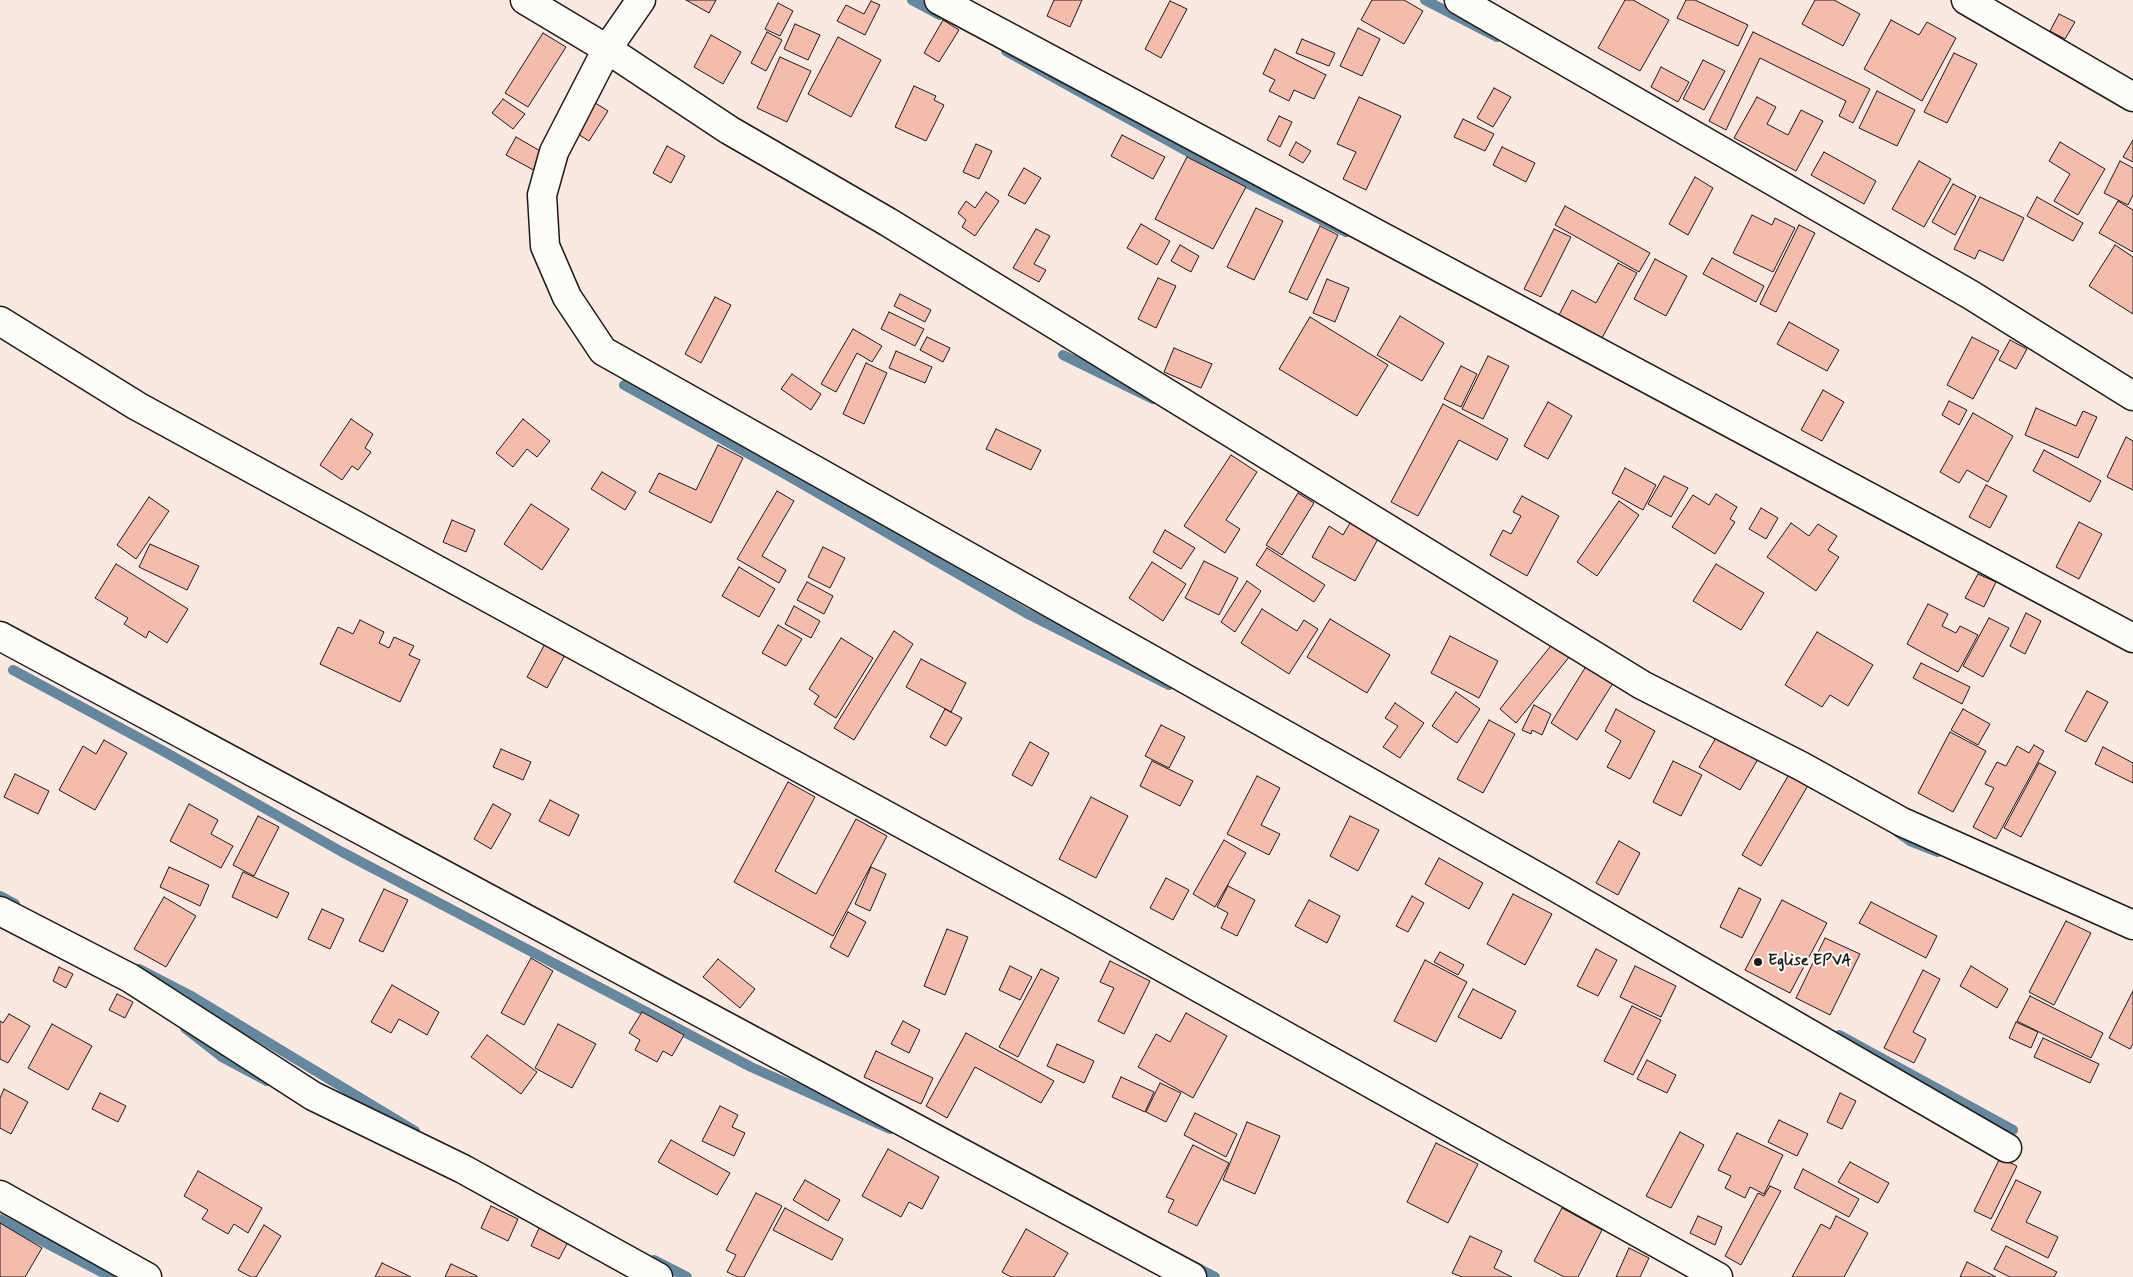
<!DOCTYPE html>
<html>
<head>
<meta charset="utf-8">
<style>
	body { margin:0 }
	canvas { display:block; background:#fbe8e1 }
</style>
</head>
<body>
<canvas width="2133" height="1277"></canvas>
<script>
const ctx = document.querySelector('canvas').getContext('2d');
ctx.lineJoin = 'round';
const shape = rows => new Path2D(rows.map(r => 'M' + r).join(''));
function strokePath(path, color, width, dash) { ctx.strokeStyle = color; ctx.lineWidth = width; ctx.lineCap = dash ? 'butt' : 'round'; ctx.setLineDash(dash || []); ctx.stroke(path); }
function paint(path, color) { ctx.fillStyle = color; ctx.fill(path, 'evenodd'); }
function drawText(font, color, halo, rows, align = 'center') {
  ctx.font = font + ' Mynerve,sans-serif'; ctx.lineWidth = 4; ctx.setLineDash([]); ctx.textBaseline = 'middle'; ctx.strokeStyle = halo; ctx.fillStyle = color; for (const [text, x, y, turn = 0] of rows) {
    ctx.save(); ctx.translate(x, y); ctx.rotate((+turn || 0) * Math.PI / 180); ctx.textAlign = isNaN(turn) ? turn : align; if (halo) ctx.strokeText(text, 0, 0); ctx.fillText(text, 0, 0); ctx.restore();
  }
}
strokePath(shape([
	[912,0,940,15],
	[1425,0,1497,37],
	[1006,51,1232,176,1346,232],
	[1063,355,1153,399],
	[624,385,783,473,1026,613,1169,685],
	[13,670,165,752,342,852,751,1067,890,1129],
	[1897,832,1910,841,1938,852],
	[0,896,15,904],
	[139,969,193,997,415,1131],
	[185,1028,222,1057,267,1081],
	[1839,1035,2013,1130],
	[0,1219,111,1277],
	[654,1260,687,1277],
	[1194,1266,1215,1277]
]), '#65889e', 10);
const building = shape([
	[686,0,716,0,709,13,686,0],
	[1054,0,1082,0,1070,27,1047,16,1054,0],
	[1372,0,1404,0,1423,11,1404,44,1361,20,1372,0],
	[1625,0,1633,0,1669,20,1640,71,1598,48,1625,0],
	[1686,0,1695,0,1748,25,1738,46,1677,18,1686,0],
	[1815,0,1834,0,1860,14,1843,46,1802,24,1815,0],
	[871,1,880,5,865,35,837,21,846,5,864,14,871,1],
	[1170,1,1187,9,1161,58,1145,49,1170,1],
	[778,3,793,11,780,36,765,29,778,3],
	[2059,14,2075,22,2065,39,2050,31,2059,14],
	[943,20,959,30,939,62,924,53,943,20],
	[1891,20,1919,35,1927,22,1956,38,1922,101,1864,69,1891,20],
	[795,24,820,35,808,60,784,49,795,24],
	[1358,28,1380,39,1362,76,1340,66,1358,28],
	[767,32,782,40,766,71,751,63,767,32],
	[1753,32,1870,89,1853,123,1839,116,1846,101,1760,58,1726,130,1709,121,1753,32],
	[543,33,566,47,528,107,505,93,543,33],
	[711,35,741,52,723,84,694,67,711,35],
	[838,37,881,60,851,117,808,94,838,37],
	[1302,39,1335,53,1329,66,1296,53,1302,39],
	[1275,49,1326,75,1314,99,1294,90,1289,101,1269,91,1275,80,1263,74,1275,49],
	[1954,53,1977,64,1947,123,1924,112,1954,53],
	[780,57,811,71,787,122,757,108,780,57],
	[1703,60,1725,71,1704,110,1683,99,1703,60],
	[1661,67,1689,82,1678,102,1651,87,1661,67],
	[914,86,936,96,934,100,944,105,926,141,895,127,914,86],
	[1494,88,1511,97,1493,127,1477,118,1494,88],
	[1877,91,1915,110,1897,146,1859,128,1877,91],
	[1359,97,1401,116,1366,190,1343,179,1356,152,1337,144,1359,97],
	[1757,97,1776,107,1767,124,1788,135,1801,110,1823,121,1796,171,1734,138,1757,97],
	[503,99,525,114,513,129,492,113,503,99],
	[589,99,608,111,589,141,570,129,589,99],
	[1279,116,1292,122,1280,147,1267,140,1279,116],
	[1463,119,1494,134,1485,151,1454,137,1463,119],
	[1122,135,1165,157,1153,179,1111,156,1122,135],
	[516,137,549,156,539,173,506,155,516,137],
	[2133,140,2133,162,2123,157,2133,140],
	[1296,142,1311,151,1303,163,1289,155,1296,142],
	[2060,142,2105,169,2078,215,2054,201,2070,174,2049,161,2060,142],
	[976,144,992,151,979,179,963,172,976,144],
	[667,146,685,156,671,183,653,173,667,146],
	[1502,147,1535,163,1526,182,1493,165,1502,147],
	[1824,152,1876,181,1864,204,1811,175,1824,152],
	[1187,157,1246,187,1213,249,1155,219,1187,157],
	[1919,161,1951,179,1924,227,1892,209,1919,161],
	[2120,161,2133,168,2133,195,2128,205,2104,193,2120,161],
	[1024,168,1041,178,1025,204,1008,195,1024,168],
	[1695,177,1713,188,1688,235,1669,224,1695,177],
	[1953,184,1976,196,1955,235,1932,222,1953,184],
	[986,192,999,201,975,236,962,227,966,220,958,213,966,201,975,208,986,192],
	[1980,197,2024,218,2003,261,1979,250,1975,259,1954,249,1980,197],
	[2037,197,2083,223,2073,241,2027,216,2037,197],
	[2118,201,2133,210,2133,252,2099,233,2118,201],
	[1565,206,1650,253,1639,272,1555,225,1565,206],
	[1256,208,1283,221,1254,280,1227,267,1256,208],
	[1752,215,1772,225,1775,218,1795,228,1773,272,1733,253,1752,215],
	[1141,224,1170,241,1157,265,1127,248,1141,224],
	[1799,225,1815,233,1776,312,1760,304,1799,225],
	[1320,226,1338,235,1307,300,1289,292,1320,226],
	[1036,229,1050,236,1034,264,1046,270,1039,282,1013,268,1036,229],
	[1554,229,1571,237,1541,297,1524,289,1554,229],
	[1180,245,1199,256,1191,272,1171,261,1180,245],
	[2115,245,2133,257,2133,314,2089,286,2115,245],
	[1712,258,1764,286,1756,302,1703,274,1712,258],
	[1655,259,1687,276,1666,316,1634,299,1655,259],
	[1618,263,1637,273,1602,338,1559,315,1572,290,1596,303,1618,263],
	[1158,278,1176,286,1156,328,1138,319,1158,278],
	[1327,279,1349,288,1335,322,1313,313,1327,279],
	[900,294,931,310,925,322,894,306,900,294],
	[715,297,731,305,701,363,685,354,715,297],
	[889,312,924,329,915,346,881,329,889,312],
	[1400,316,1444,343,1422,381,1377,355,1400,316],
	[1310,317,1388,365,1357,416,1279,369,1310,317],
	[1789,322,1839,350,1827,371,1777,344,1789,322],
	[853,329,882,346,872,362,857,353,836,392,821,384,853,329],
	[927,337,950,348,943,362,920,350,927,337],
	[1972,337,1999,351,1973,399,1947,385,1972,337],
	[2010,340,2027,349,2016,369,1999,360,2010,340],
	[1174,348,1212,364,1201,388,1164,372,1174,348],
	[896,351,932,367,925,383,889,368,896,351],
	[1488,356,1509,366,1483,419,1462,409,1488,356],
	[866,363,887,373,864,424,843,414,866,363],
	[1461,366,1477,374,1461,407,1444,399,1461,366],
	[792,374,821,394,811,410,781,389,792,374],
	[1823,390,1844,402,1822,441,1801,430,1823,390],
	[1949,401,1967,410,1959,425,1942,415,1949,401],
	[1548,402,1572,416,1548,459,1524,446,1548,402],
	[1443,404,1508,439,1497,460,1459,440,1418,516,1391,502,1443,404],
	[2036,408,2076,426,2083,411,2097,417,2078,458,2025,435,2036,408],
	[1973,413,2013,436,1988,482,1967,470,1959,483,1940,472,1973,413],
	[351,419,373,434,365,448,371,452,358,470,352,466,342,480,320,465,351,419],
	[523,419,550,441,537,457,527,449,513,467,496,453,523,419],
	[996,429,1041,450,1031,470,986,449,996,429],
	[2126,437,2133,441,2133,490,2107,477,2126,437],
	[718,445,743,458,711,523,649,492,659,473,696,490,718,445],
	[2044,450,2101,481,2090,502,2033,471,2044,450],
	[1231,455,1257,472,1226,520,1240,529,1225,553,1184,526,1231,455],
	[1625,468,1656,485,1643,510,1612,493,1625,468],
	[602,472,636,492,625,510,591,489,602,472],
	[1664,476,1688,488,1671,517,1648,504,1664,476],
	[1986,485,2007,496,1990,528,1969,517,1986,485],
	[777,491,794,501,762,556,786,570,779,583,737,559,777,491],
	[1298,493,1314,503,1282,555,1266,545,1298,493],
	[1716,494,1737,507,1730,519,1735,522,1715,554,1672,527,1693,495,1709,505,1716,494],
	[1522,496,1559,516,1527,576,1490,555,1503,530,1511,534,1521,516,1513,512,1522,496],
	[149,497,169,511,136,559,117,545,149,497],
	[1619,501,1639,515,1597,576,1577,562,1619,501],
	[531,504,569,529,542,570,504,544,531,504],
	[1761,508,1778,518,1766,539,1749,529,1761,508],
	[452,520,475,530,466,552,443,542,452,520],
	[2079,522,2102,534,2079,579,2056,567,2079,522],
	[1350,523,1378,539,1355,581,1312,557,1329,526,1343,535,1350,523],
	[1791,523,1809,536,1818,524,1837,536,1828,550,1839,557,1816,591,1767,557,1791,523],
	[1165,530,1195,548,1181,569,1153,552,1165,530],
	[150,544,199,566,187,590,139,567,150,544],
	[823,547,845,558,830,588,808,577,823,547],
	[1267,548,1325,585,1314,602,1256,565,1267,548],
	[1204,561,1238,578,1219,615,1185,598,1204,561],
	[1152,562,1186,584,1163,621,1129,598,1152,562],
	[116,564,188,609,167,643,149,631,146,638,124,624,128,618,95,598,116,564],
	[1716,564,1764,593,1741,630,1693,601,1716,564],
	[739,567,775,589,759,617,722,596,739,567],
	[1978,574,1996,582,1984,607,1965,598,1978,574],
	[1247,581,1261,591,1235,632,1221,622,1247,581],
	[807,582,833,596,824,614,797,600,807,582],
	[1928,604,1948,614,1942,626,1956,633,1960,626,1978,635,1958,672,1907,644,1928,604],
	[794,606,820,621,811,638,785,624,794,606],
	[1262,609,1297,631,1304,620,1318,629,1289,674,1241,643,1262,609],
	[2026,613,2041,621,2025,654,2010,646,2026,613],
	[1989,618,2009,628,1983,677,1963,666,1989,618],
	[1330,619,1390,655,1367,693,1307,657,1330,619],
	[360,620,384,632,379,643,389,648,394,637,414,646,409,655,420,660,400,702,320,664,338,627,353,634,360,620],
	[778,625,802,639,786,666,762,653,778,625],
	[894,631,913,644,854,740,834,728,894,631],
	[1817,632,1873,665,1848,706,1830,695,1822,707,1785,685,1817,632],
	[1450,636,1498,661,1479,698,1431,673,1450,636],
	[841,638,873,658,836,718,814,704,819,696,809,689,841,638],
	[1554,642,1570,656,1516,723,1500,709,1554,642],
	[545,644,565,655,547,688,527,677,545,644],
	[921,659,966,683,951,712,906,687,921,659],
	[1588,663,1615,680,1577,740,1551,723,1588,663],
	[1921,663,1970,687,1962,704,1913,678,1921,663],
	[2087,691,2108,702,2086,742,2065,731,2087,691],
	[1456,692,1480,709,1457,743,1432,726,1456,692],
	[1395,703,1424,723,1400,758,1383,747,1398,726,1385,718,1395,703],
	[1534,705,1551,714,1542,735,1532,730,1531,734,1522,730,1534,705],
	[945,709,962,718,946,746,930,737,945,709],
	[1616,709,1655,731,1630,779,1607,767,1621,741,1605,731,1616,709],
	[1963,709,1990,724,1978,745,1951,730,1963,709],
	[1489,720,1515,734,1483,793,1457,779,1489,720],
	[1161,725,1185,737,1169,768,1145,756,1161,725],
	[1950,732,1986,751,1953,812,1918,793,1950,732],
	[1717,736,1758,759,1740,790,1699,767,1717,736],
	[104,740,127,753,95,810,59,790,83,746,96,754,104,740],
	[1030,742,1049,753,1032,786,1012,775,1030,742],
	[2034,745,2044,751,1996,839,1973,827,1994,788,1985,784,1997,762,2006,766,2017,746,2029,753,2034,745],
	[2103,747,2133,763,2133,783,2095,764,2103,747],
	[501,749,531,762,523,780,493,767,501,749],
	[1152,761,1193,781,1180,806,1140,786,1152,761],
	[1673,761,1702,775,1681,816,1653,802,1673,761],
	[2039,763,2056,772,2021,837,2004,828,2039,763],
	[1791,771,1810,782,1761,866,1742,855,1791,771],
	[15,774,49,791,38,814,4,797,15,774],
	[1257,776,1280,788,1261,825,1280,834,1269,855,1227,834,1257,776],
	[788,782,815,797,775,871,816,894,856,819,887,836,833,936,734,882,788,782],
	[1091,797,1128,816,1096,878,1059,859,1091,797],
	[550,800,579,815,569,836,539,821,550,800],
	[189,804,218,820,211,834,233,846,221,868,170,841,189,804],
	[493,804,511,814,491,849,474,839,493,804],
	[258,816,279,827,254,876,233,865,258,816],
	[1350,816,1379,830,1358,871,1330,856,1350,816],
	[1224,840,1246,853,1215,907,1193,894,1224,840],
	[1619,841,1640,853,1618,895,1596,883,1619,841],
	[1439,858,1483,883,1469,909,1425,884,1439,858],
	[169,867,209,885,200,906,160,887,169,867],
	[871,867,886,874,870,911,855,904,871,867],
	[243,872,289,893,277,918,232,897,243,872],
	[1166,878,1189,890,1173,920,1150,908,1166,878],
	[1228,886,1255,900,1237,936,1221,928,1228,913,1217,907,1228,886],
	[1739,888,1761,899,1742,938,1720,927,1739,888],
	[384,889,408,900,383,952,359,941,384,889],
	[1513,894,1552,914,1525,965,1487,944,1513,894],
	[1412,896,1424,903,1408,932,1396,926,1412,896],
	[164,897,196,916,166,967,134,949,164,897],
	[1309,900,1340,916,1327,943,1295,926,1309,900],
	[1782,900,1827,923,1790,993,1745,970,1782,900],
	[1871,902,1937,936,1926,958,1859,923,1871,902],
	[322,909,344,919,330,949,308,939,322,909],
	[848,912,866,922,848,957,830,947,848,912],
	[2066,921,2091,933,2054,1005,2029,992,2066,921],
	[947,929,968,937,945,995,924,986,947,929],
	[1825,938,1860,954,1830,1015,1796,998,1825,938],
	[1596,949,1617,960,1598,996,1577,986,1596,949],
	[1440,952,1464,965,1458,975,1434,962,1440,952],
	[531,958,553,971,524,1025,501,1013,531,958],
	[718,959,755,989,740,1008,703,977,718,959],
	[1425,960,1467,982,1436,1042,1394,1021,1425,960],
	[1110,961,1150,981,1124,1034,1098,1021,1114,988,1100,982,1110,961],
	[1010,966,1032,977,1020,1000,999,990,1010,966],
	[1635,966,1676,986,1661,1017,1620,997,1635,966],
	[1971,966,2008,989,1997,1008,1960,986,1971,966],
	[59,967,73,974,66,988,53,981,59,967],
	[1041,969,1059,978,1018,1057,999,1047,1041,969],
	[1923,970,1940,979,1913,1032,1926,1039,1914,1063,1884,1048,1923,970],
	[392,985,439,1012,427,1035,399,1019,391,1033,371,1022,392,985],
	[1473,989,1516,1011,1501,1039,1458,1017,1473,989],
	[2133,991,2133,1044,2130,1049,2109,1038,2133,991],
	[117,994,133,1002,125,1018,109,1010,117,994],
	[2030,996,2103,1033,2091,1058,2017,1021,2030,996],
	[1632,1006,1661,1020,1633,1075,1604,1061,1632,1006],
	[642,1012,684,1035,672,1056,663,1051,657,1062,635,1050,640,1040,629,1033,642,1012],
	[1186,1013,1227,1036,1193,1098,1138,1067,1156,1034,1170,1042,1186,1013],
	[9,1014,30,1026,8,1063,0,1059,0,1021,3,1023,9,1014],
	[903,1021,920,1030,909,1053,891,1044,903,1021],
	[2016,1022,2038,1032,2031,1048,2009,1038,2016,1022],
	[52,1024,92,1046,68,1090,28,1068,52,1024],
	[558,1024,596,1044,572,1088,535,1068,558,1024],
	[966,1033,1054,1081,1041,1103,975,1067,947,1118,926,1106,966,1033],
	[487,1035,537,1072,521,1094,471,1057,487,1035],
	[2043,1038,2099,1064,2090,1083,2034,1057,2043,1038],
	[1057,1044,1094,1061,1084,1083,1047,1066,1057,1044],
	[876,1051,933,1078,921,1104,864,1077,876,1051],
	[1647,1060,1676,1075,1667,1093,1637,1079,1647,1060],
	[1121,1077,1154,1092,1145,1112,1112,1097,1121,1077],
	[1160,1083,1181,1093,1166,1122,1146,1112,1160,1083],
	[4,1089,28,1102,11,1134,0,1128,0,1098,4,1089],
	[100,1093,126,1106,118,1122,92,1109,100,1093],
	[1840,1093,1856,1101,1842,1129,1827,1122,1840,1093],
	[720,1106,738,1115,732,1127,745,1133,734,1156,702,1141,720,1106],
	[1195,1113,1237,1134,1226,1157,1184,1135,1195,1113],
	[1779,1120,1808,1134,1797,1156,1768,1142,1779,1120],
	[1247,1122,1280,1136,1255,1194,1223,1180,1247,1122],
	[1680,1132,1704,1145,1671,1208,1646,1196,1680,1132],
	[1737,1133,1783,1155,1764,1194,1750,1187,1745,1198,1725,1188,1731,1176,1718,1170,1737,1133],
	[671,1140,730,1173,717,1195,658,1162,671,1140],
	[1436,1143,1478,1164,1448,1223,1407,1202,1436,1143],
	[1193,1145,1229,1163,1197,1226,1168,1212,1174,1200,1166,1197,1193,1145],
	[888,1149,939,1177,922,1209,909,1202,901,1217,862,1196,888,1149],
	[2000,1158,2017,1166,1991,1219,1974,1211,2000,1158],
	[1850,1162,1889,1183,1878,1203,1838,1182,1850,1162],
	[1803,1169,1859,1199,1849,1217,1794,1188,1803,1169],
	[198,1171,262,1208,248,1233,234,1224,228,1234,202,1219,208,1210,184,1196,198,1171],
	[805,1180,840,1200,828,1221,793,1200,805,1180],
	[2016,1180,2041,1192,2026,1222,2058,1237,2048,1258,1991,1230,2016,1180],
	[1770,1186,1781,1191,1741,1265,1725,1256,1758,1193,1764,1196,1770,1186],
	[756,1193,782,1206,744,1277,738,1277,727,1272,736,1255,726,1250,756,1193],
	[491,1206,518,1219,508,1241,481,1228,491,1206],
	[785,1208,843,1239,832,1260,773,1230,785,1208],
	[1562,1208,1602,1230,1578,1277,1564,1277,1534,1261,1562,1208],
	[1698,1216,1722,1227,1715,1245,1690,1233,1698,1216],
	[1836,1216,1868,1233,1844,1277,1792,1277,1821,1224,1830,1229,1836,1216],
	[0,1223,42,1248,25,1277,0,1277,0,1223],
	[264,1225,281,1236,256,1277,251,1277,238,1270,264,1225],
	[540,1226,569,1240,559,1259,531,1246,540,1226],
	[1026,1229,1068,1253,1054,1277,1011,1277,1002,1272,1026,1229],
	[1470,1236,1502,1251,1494,1268,1512,1277,1462,1277,1452,1273,1470,1236],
	[2006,1246,2057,1272,2054,1277,2010,1277,1994,1269,2006,1246],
	[1629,1248,1649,1258,1640,1277,1616,1277,1629,1248],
	[1967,1262,1996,1277,1960,1277,1967,1262],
	[382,1263,411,1277,375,1277,382,1263],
	[451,1264,477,1276,477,1277,445,1277,451,1264]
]);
paint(building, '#f5bbad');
strokePath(building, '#1c1c1c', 1);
const minor = shape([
	[525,0,607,49,729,130,888,222,1642,685,1801,766,1902,822,2133,925],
	[641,0,607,49,554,152,542,195,545,246,567,297,603,351,1552,885,2007,1148],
	[939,0,2133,638],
	[1459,0,1971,295,2133,396],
	[1966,0,2133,97],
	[0,321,137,406,1065,913,1718,1277],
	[0,636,1192,1277],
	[0,911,130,978,313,1096,463,1169,658,1277],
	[0,1195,147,1277]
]);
strokePath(minor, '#1c1c1c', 31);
strokePath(minor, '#fdfcf7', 28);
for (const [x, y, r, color] of [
	[1758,962,5,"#1c1c1c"]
]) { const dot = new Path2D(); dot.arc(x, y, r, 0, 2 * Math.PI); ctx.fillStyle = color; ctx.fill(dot); strokePath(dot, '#fdfcf7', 2); }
drawText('bold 16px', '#1c1c1c', '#fdfcf7', [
	["Eglise EPVA",1768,962]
], 'left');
</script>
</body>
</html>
